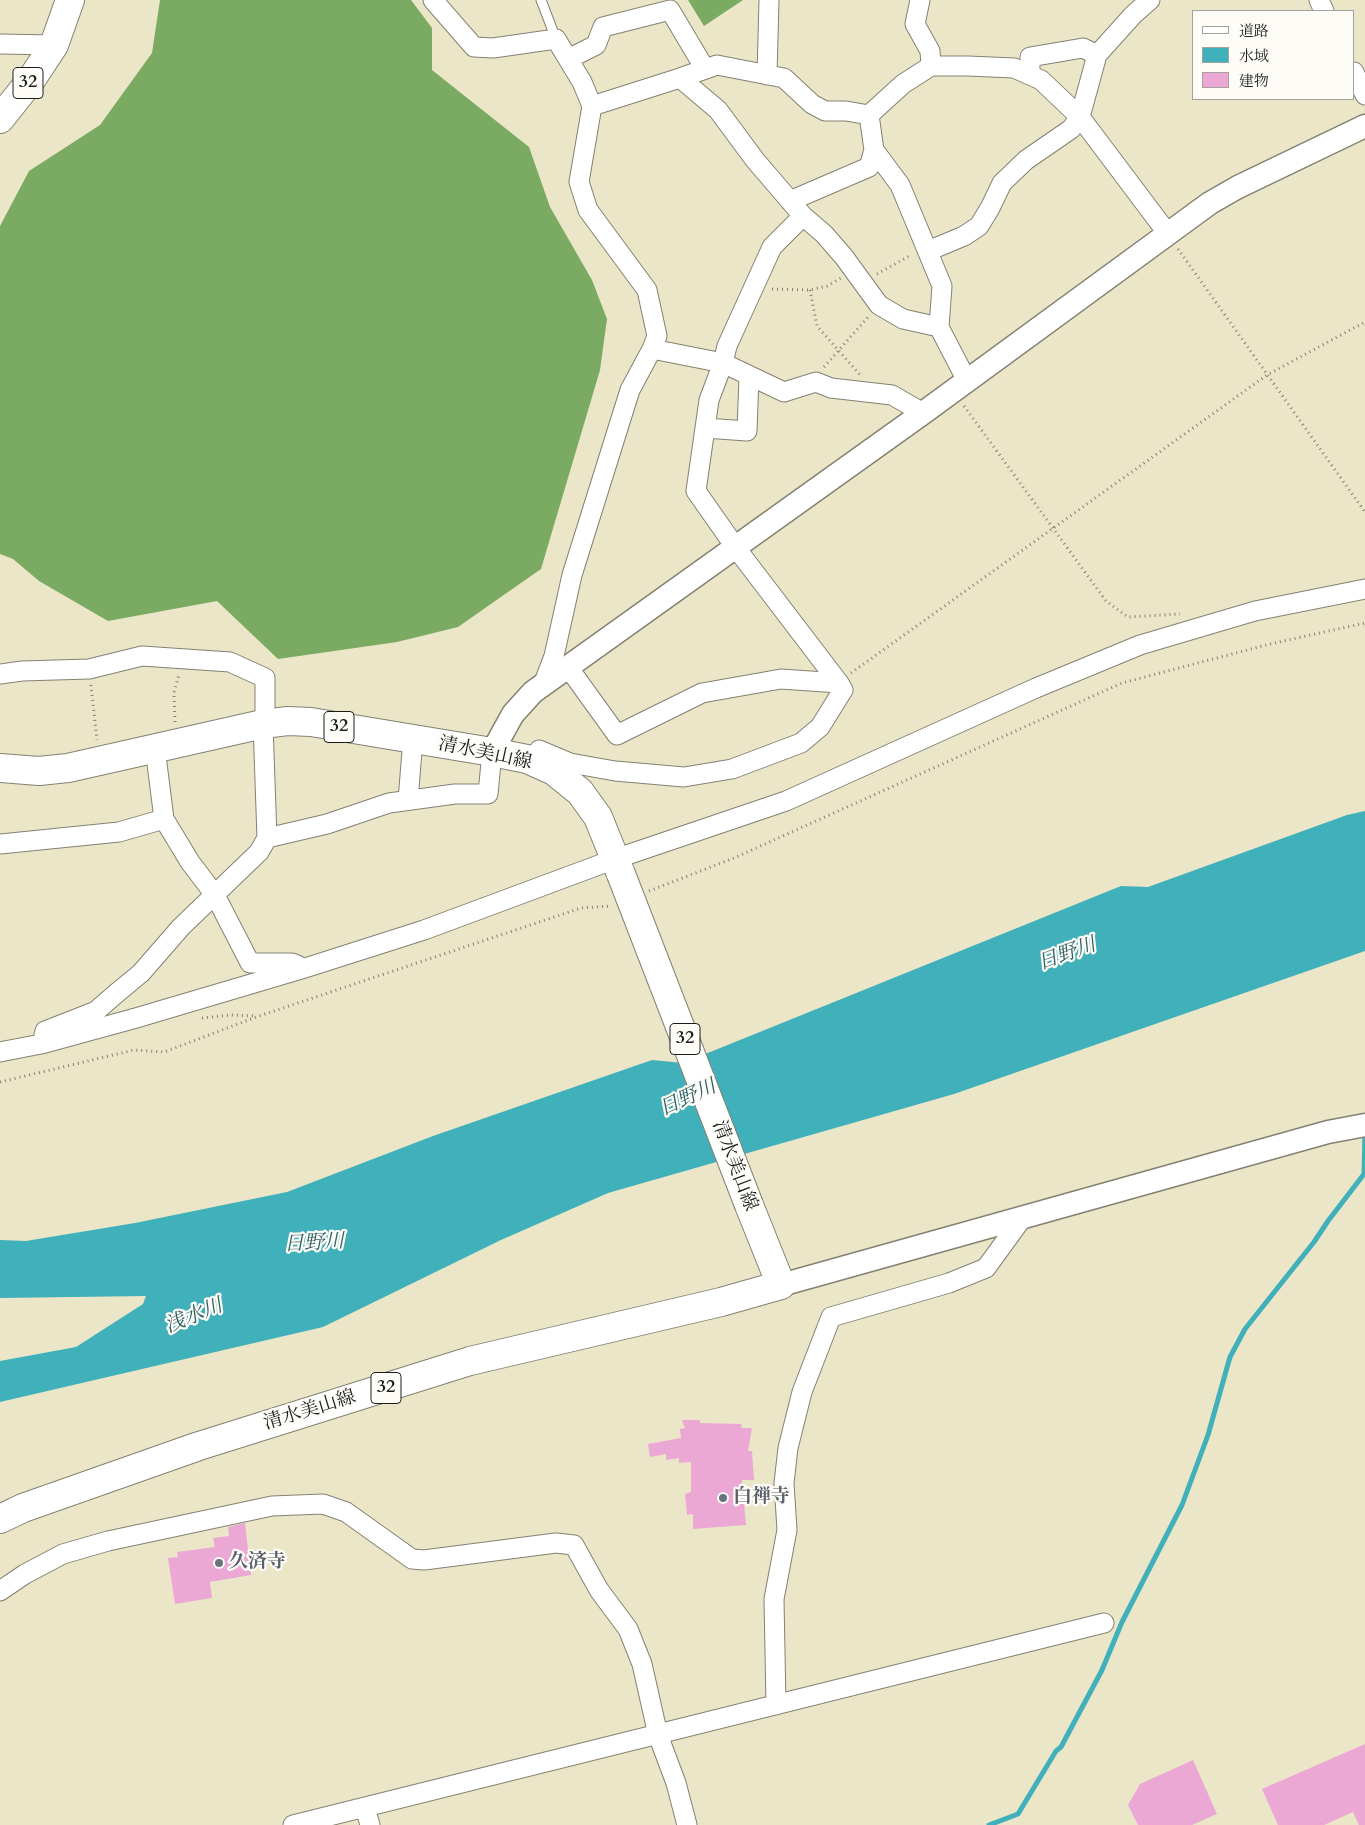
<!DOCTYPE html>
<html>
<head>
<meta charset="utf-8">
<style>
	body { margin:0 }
	#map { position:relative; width:1365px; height:1825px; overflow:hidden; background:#ebe6c8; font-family:Cardo,"Noto Serif JP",serif }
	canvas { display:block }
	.legend { position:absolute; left:1192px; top:10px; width:162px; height:90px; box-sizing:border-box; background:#fdfcf7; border:1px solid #a3a29f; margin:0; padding:6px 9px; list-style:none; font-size:15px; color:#1c1c1c }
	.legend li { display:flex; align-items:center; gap:10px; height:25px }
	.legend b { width:25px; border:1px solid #a3a29f }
</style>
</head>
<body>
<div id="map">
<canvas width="1365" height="1825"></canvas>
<ul class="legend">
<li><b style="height:6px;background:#fff"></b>道路</li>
<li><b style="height:14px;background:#40b0bb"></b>水域</li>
<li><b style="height:14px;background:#eca8d5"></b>建物</li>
</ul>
</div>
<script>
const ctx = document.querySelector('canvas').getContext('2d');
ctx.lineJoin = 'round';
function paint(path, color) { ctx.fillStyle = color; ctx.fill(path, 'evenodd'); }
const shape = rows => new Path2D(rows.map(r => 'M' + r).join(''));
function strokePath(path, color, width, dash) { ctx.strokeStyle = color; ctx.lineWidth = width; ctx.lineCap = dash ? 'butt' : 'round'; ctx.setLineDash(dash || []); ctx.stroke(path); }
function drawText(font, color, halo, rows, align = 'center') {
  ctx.font = font + ' Cardo,"Noto Serif JP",serif'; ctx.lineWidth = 4.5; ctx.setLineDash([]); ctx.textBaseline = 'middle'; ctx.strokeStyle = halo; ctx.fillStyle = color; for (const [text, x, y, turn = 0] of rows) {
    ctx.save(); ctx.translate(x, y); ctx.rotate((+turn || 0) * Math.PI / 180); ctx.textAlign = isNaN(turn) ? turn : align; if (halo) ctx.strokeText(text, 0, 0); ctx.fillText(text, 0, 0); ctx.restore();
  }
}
paint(shape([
	[160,0,411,0,432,28,432,70,529,147,550,207,592,280,607,319,600,370,541,569,458,627,397,642,278,659,217,601,108,621,39,581,13,559,0,554,0,226,29,171,100,125,152,53],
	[688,0,743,0,704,26]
]), '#7baa63');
paint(shape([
	[1365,811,1365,951,954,1094,608,1193,501,1240,323,1327,0,1402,0,1361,76,1347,143,1304,146,1296,0,1298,0,1240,26,1241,135,1223,287,1192,433,1136,652,1060,683,1063,1121,886,1148,887,1347,815]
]), '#40b0bb');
strokePath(shape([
	[989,1825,1018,1814,1056,1751,1061,1747,1102,1670,1122,1622,1182,1505,1208,1435,1230,1357,1245,1329,1314,1242,1328,1221,1364,1174,1365,1132]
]), '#40b0bb', 5);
paint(shape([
	[682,1420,700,1420,700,1423,742,1424,741,1428,752,1428,748,1451,752,1451,754,1480,742,1480,746,1525,693,1529,693,1514,687,1515,685,1494,691,1492,691,1462,679,1463,679,1458,666,1460,666,1454,650,1457,648,1444,681,1438,680,1429,685,1428],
	[245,1523,251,1575,210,1582,212,1598,175,1604,168,1558,178,1557,177,1552,215,1547,213,1538,229,1536,228,1527],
	[1365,1744,1365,1825,1359,1825,1353,1812,1324,1825,1278,1825,1262,1789],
	[1193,1760,1217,1814,1192,1825,1138,1825,1128,1805,1140,1784]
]), '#eca8d5');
const service = shape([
	[541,0,556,39]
]);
const minor = shape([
	[433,0,474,47,493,48,556,39,582,82,592,106,680,78,717,65,784,78,812,104,825,111,846,111,869,115,903,84,931,66,968,66,1014,68,1041,80,1080,117,1168,234],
	[920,0,915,24,930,51,931,66],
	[1319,0,1324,11],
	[0,44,54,45],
	[568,59,596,45,603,27,670,10,705,69],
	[1354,72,1365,95],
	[767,75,769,0],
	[1030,75,1030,57,1083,48,1097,55],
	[680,78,718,110,755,160,803,216,772,247,727,346,723,363,784,392,816,382,831,388,892,395,923,413],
	[874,150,900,185,942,286,939,327,967,381],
	[790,201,869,167,874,150,869,115],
	[803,216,824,234,844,257,879,305,903,319,939,327],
	[928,251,964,236,979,226,990,208,1002,183,1026,160,1071,129,1080,117,1097,55,1133,15,1150,0],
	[705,428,747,431,749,376],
	[568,667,617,735,702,693,781,679,839,683,736,548,696,491,709,400,723,363,652,349],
	[0,674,22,671,89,669,142,656,230,662,265,678,265,719],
	[543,685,554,656,572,575,630,390,652,349,657,336,647,290,588,210,579,182,592,106],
	[155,748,164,819],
	[539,750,570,763,615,771,684,777,732,769,801,743,820,727,843,690,839,683],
	[408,800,413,739],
	[267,838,327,824,389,803,455,794,488,794,492,752,503,749],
	[0,844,119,832,164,819,190,862,215,895,250,963,292,963,299,966],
	[44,1035,45,1031,96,1011,118,992,141,973,181,927,259,852,267,838,263,724],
	[0,1052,41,1044,136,1018,305,968,424,930,615,859,786,801,1036,688,1140,645,1255,611,1365,589],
	[0,1591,25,1574,63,1554,108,1541,272,1506,323,1504,346,1512,412,1559,424,1560,556,1543,574,1545,599,1590,628,1629,642,1664,658,1735,676,1783,687,1825],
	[776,1705,774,1599,787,1530,784,1483,788,1448,802,1392,831,1317,949,1283,986,1268,1023,1217],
	[365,1807,370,1825],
	[293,1825,1104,1623]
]);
const tertiary = shape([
	[492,752,513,714,533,692,923,413,1210,203,1238,187,1365,126],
	[781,1285,1328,1132,1365,1125]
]);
const primary = shape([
	[0,119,31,80,54,45,70,0],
	[0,768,39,771,68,768,263,724,288,721,311,722,492,752,527,759,554,771,580,792,598,817,621,874],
	[0,1519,23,1508,199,1446,470,1361,721,1302,781,1285,749,1205]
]);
strokePath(service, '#848172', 11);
strokePath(minor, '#848172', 21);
strokePath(tertiary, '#848172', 25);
strokePath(primary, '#848172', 30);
strokePath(shape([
	[1178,249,1365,512],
	[877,274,911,255],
	[772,289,810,290,827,286,841,278],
	[810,290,817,326,860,375],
	[824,367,868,317],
	[964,406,1106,601,1128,617,1180,614],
	[851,673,1267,375,1365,322],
	[91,685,97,740],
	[175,722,174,693,179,674],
	[649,891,734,858,1122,683,1270,644,1365,623],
	[202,1018,231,1015,256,1016],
	[0,1082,134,1050,164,1052,259,1016,581,908,611,906]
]), '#848172', 3, [1, 4]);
strokePath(service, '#fff', 9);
strokePath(minor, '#fff', 19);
strokePath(tertiary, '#fff', 22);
strokePath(primary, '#fff', 28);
const primaryBridge = shape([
	[621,874,749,1205]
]);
strokePath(primaryBridge, '#848172', 30, []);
strokePath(primaryBridge, '#fff', 28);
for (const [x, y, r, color] of [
	[723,1498,5,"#6b7280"],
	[219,1563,5,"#6b7280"]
]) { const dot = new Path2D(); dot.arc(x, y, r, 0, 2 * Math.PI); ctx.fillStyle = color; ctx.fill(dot); strokePath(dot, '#fdfcf7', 2); }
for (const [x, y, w] of [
	[28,83,30],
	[339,727,30],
	[685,1039,30],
	[386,1388,30]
]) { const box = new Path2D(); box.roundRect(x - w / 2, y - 15.5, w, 31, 4); ctx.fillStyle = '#fdfcf7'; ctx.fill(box); strokePath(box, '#1c1c1c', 1); }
drawText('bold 18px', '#1c1c1c', null, [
	["32",28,83],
	["32",339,727],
	["32",685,1039],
	["32",386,1388]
]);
drawText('19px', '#1c1c1c', '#fdfcf7', [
	["清水美山線",485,754,12],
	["清水美山線",734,1166,69],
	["清水美山線",310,1411,-17]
]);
drawText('bold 19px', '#5b616d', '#fdfcf7', [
	["白禅寺",733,1498],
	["久済寺",229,1563]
], 'left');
drawText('italic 20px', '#2c5f64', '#fdfcf7', [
	["日野川",1067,955,-20],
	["日野川",688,1099,-25],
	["日野川",314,1244,-3],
	["浅水川",194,1317,-22]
]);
</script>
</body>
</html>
